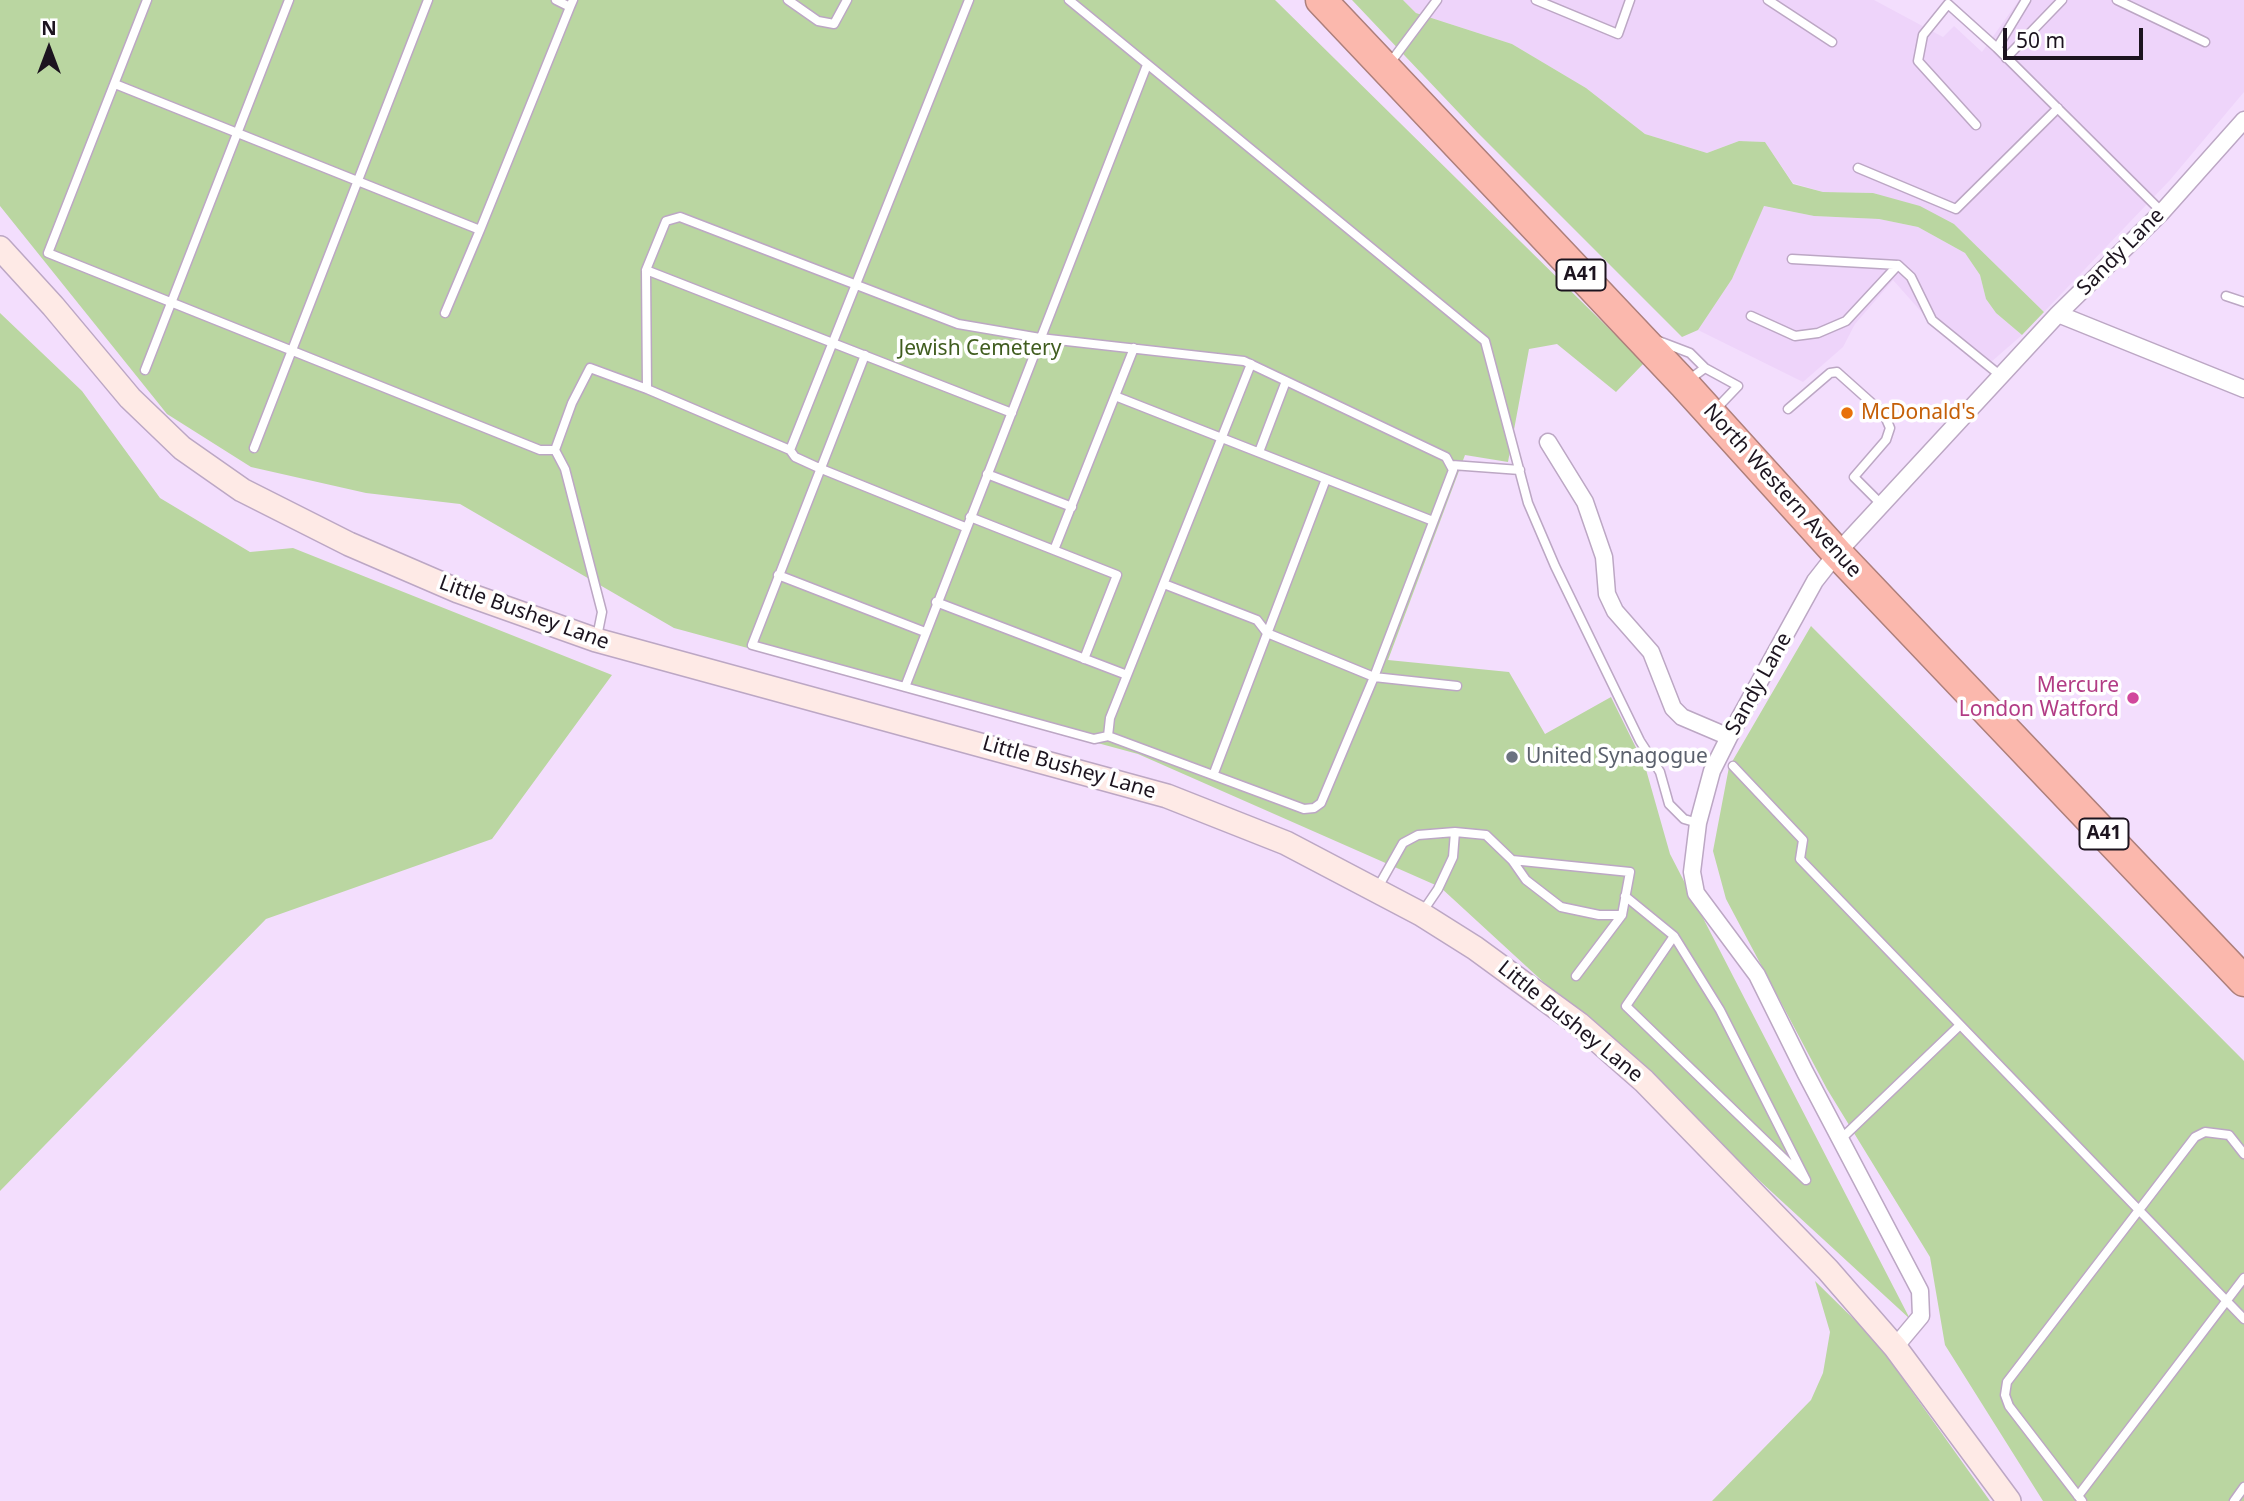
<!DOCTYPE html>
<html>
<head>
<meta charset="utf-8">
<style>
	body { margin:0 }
	#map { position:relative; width:2244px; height:1501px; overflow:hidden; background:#f3defd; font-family:"Noto Sans",sans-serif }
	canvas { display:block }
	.north { position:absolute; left:14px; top:14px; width:70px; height:70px; -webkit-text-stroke:5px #fff; paint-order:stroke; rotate:0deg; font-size:19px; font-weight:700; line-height:28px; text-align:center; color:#1c141f }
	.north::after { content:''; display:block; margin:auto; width:24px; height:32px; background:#1c141f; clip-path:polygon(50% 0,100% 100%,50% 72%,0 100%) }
	.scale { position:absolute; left:2003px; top:28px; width:140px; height:32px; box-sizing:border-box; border:4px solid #1c141f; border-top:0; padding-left:9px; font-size:21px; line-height:24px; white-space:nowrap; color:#1c141f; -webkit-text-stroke:5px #fff; paint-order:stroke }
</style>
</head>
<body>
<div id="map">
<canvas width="2244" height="1501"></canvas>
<div class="north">N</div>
<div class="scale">50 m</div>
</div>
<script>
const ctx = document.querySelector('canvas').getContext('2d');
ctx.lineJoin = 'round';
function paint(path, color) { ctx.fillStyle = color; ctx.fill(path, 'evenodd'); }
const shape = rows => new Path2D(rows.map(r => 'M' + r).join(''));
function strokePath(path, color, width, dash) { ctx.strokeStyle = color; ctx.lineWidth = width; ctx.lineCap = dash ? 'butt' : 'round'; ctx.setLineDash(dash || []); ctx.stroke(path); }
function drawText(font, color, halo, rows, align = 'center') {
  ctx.font = font + ' "Noto Sans",sans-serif'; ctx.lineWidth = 7; ctx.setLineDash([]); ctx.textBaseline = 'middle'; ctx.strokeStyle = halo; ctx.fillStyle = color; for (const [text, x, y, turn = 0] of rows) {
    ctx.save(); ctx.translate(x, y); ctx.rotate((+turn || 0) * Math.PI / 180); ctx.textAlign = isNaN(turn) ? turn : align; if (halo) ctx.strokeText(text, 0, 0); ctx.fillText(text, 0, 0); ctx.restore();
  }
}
paint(shape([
	[1403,0,1874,0,1943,37,1954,26,1982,52,2019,0,2244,0,2244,92,2170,180,2044,312,1954,224,1873,193,1823,192,1793,183,1765,142,1739,141,1707,153,1645,134,1586,88,1512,44,1416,13],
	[1763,206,1814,216,1879,219,1918,227,1965,253,1980,275,1986,299,1996,313,2022,335,1983,369,1942,335,1893,280,1855,324,1843,347,1803,382,1698,330,1732,279]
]), '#eed4fa');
paint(shape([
	[0,0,1275,0,1644,363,1616,392,1557,344,1529,349,1508,462,1465,455,1388,660,1509,672,1545,734,1611,697,1645,766,1670,854,1910,1319,1440,887,1138,754,674,628,460,504,366,493,251,467,167,414,0,206],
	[1352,0,1403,0,1416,13,1512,44,1586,88,1645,134,1707,153,1739,141,1765,142,1793,184,1823,192,1873,193,1920,206,1954,224,2044,312,2022,335,1996,313,1986,299,1980,275,1965,253,1918,227,1879,219,1814,216,1764,206,1732,279,1698,330,1682,337,1477,132],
	[0,313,82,391,160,498,250,552,293,548,612,675,492,839,266,919,0,1191],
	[1811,626,2244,1061,2244,1501,2043,1501,1945,1345,1930,1257,1827,1089,1726,899,1713,851,1729,767],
	[1815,1281,1876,1341,1990,1501,1712,1501,1811,1400,1823,1373,1830,1332]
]), '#bad6a1');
const lane = shape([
	[147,0,48,253,540,450,555,450],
	[556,0,570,7,573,0],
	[788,0,818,21,834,24,847,0],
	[1069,0,1485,341,1528,503,1555,566,1640,741,1660,772,1669,804,1684,819,1698,823],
	[1536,0,1618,34,1630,0],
	[1768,0,1832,42],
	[2026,0,1997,48,2162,212],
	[2117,0,2205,42],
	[2006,58,2062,0],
	[1390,63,1437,0],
	[115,84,480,230,570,7],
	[1976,125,1918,61,1923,35,1948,4,1997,48],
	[1858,168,1956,209,2058,108],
	[1792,259,1898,265,1911,277,1932,320,2001,376],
	[646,270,1012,413],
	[2226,296,2244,302],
	[445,313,480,230],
	[1751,316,1795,336,1818,333,1846,321,1898,265],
	[1656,340,1690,353,1705,368],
	[145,370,289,0],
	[1687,381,1705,368,1738,386,1716,409],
	[647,389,646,270,666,221,680,217,958,324,1040,338,1244,361,1446,457,1453,470,1374,677,1321,803,1314,808,1304,809,1108,736,1094,739,752,645,865,355],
	[1115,396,1433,521],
	[1788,409,1830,373,1837,372,1884,414,1890,428,1886,440,1854,477,1882,505],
	[254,448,428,0],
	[790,450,969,0],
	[1259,452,1286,381],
	[1452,465,1520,470],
	[987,474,1072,507],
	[970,517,1117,575,1084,659],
	[1054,550,1134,348],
	[778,575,925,632],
	[1164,584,1257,620,1267,633,1374,677,1457,686],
	[936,602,1127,675],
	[597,637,602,612,565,469,555,450,572,403,590,368,647,389,790,450,795,457,819,468,965,527],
	[905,687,1147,65],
	[1108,736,1110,718,1251,364],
	[1733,766,1803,840,1800,859,2244,1319],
	[1214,773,1326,479],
	[1377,889,1403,843,1418,835,1455,832,1486,835,1512,860,1526,880,1561,907,1599,915,1622,915,1630,872,1512,860],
	[1625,896,1674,936,1720,1010,1806,1180,1626,1006,1674,936],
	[1423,911,1438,889,1453,857,1455,832],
	[1576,976,1622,915],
	[1841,1139,1959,1026],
	[2078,1496,2244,1278],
	[2082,1501,2009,1406,2005,1395,2007,1382,2195,1137,2205,1132,2229,1135,2244,1154],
	[2234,1501,2244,1487]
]);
const street = shape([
	[2058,314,2244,389],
	[1548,442,1585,502,1604,557,1607,594,1615,611,1651,652,1673,708,1682,717,1729,737],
	[1895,1347,1921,1316,1920,1291,1805,1072,1757,975,1696,893,1692,872,1698,823,1712,771,1729,737,1815,581,1837,553,2058,314,2162,212,2244,120]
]);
const secondary = shape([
	[0,248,53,306,130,398,182,448,242,490,349,544,458,591,596,640,1167,796,1286,843,1421,914,1475,948,1579,1024,1644,1081,1828,1270,1895,1347,2009,1501]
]);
const highway = shape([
	[1321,0,1684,384,1837,553,2244,981]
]);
strokePath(lane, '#bca7c4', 11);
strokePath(street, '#bca7c4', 19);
strokePath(secondary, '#bca7c4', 26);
strokePath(highway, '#ad7f7b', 33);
strokePath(lane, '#fff', 8);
strokePath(street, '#fff', 16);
strokePath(secondary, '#feeae6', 23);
strokePath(highway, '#fbb8ad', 30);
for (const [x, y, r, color] of [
	[1847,413,7,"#e8710a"],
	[2133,698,7,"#d1479c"],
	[1512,757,7,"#6b7280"]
]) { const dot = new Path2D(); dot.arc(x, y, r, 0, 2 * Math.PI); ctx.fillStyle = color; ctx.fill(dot); strokePath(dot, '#fff', 2.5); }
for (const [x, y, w] of [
	[1581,275,49],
	[2104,834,49]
]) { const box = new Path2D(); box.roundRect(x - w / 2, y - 15.5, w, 31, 5); ctx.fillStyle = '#fff'; ctx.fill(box); strokePath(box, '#1c141f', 2); }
drawText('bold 19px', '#1c141f', null, [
	["A41",1581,275],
	["A41",2104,834]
]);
drawText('21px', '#1c141f', '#fff', [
	["Sandy Lane",2121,252,-45],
	["North Western Avenue",1782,491,48],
	["Little Bushey Lane",524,613,20],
	["Sandy Lane",1759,684,-61],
	["Little Bushey Lane",1069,768,16],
	["Little Bushey Lane",1570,1022,39]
]);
drawText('21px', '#405d1f', '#fff', [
	["Jewish Cemetery",980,349]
]);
drawText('21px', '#c56008', '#fff', [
	["McDonald's",1861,413]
], 'left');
drawText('21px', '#b23c85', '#fff', [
	["Mercure",2119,686],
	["London Watford",2119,710]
], 'right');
drawText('21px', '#5b616d', '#fff', [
	["United Synagogue",1526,757]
], 'left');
</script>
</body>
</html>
